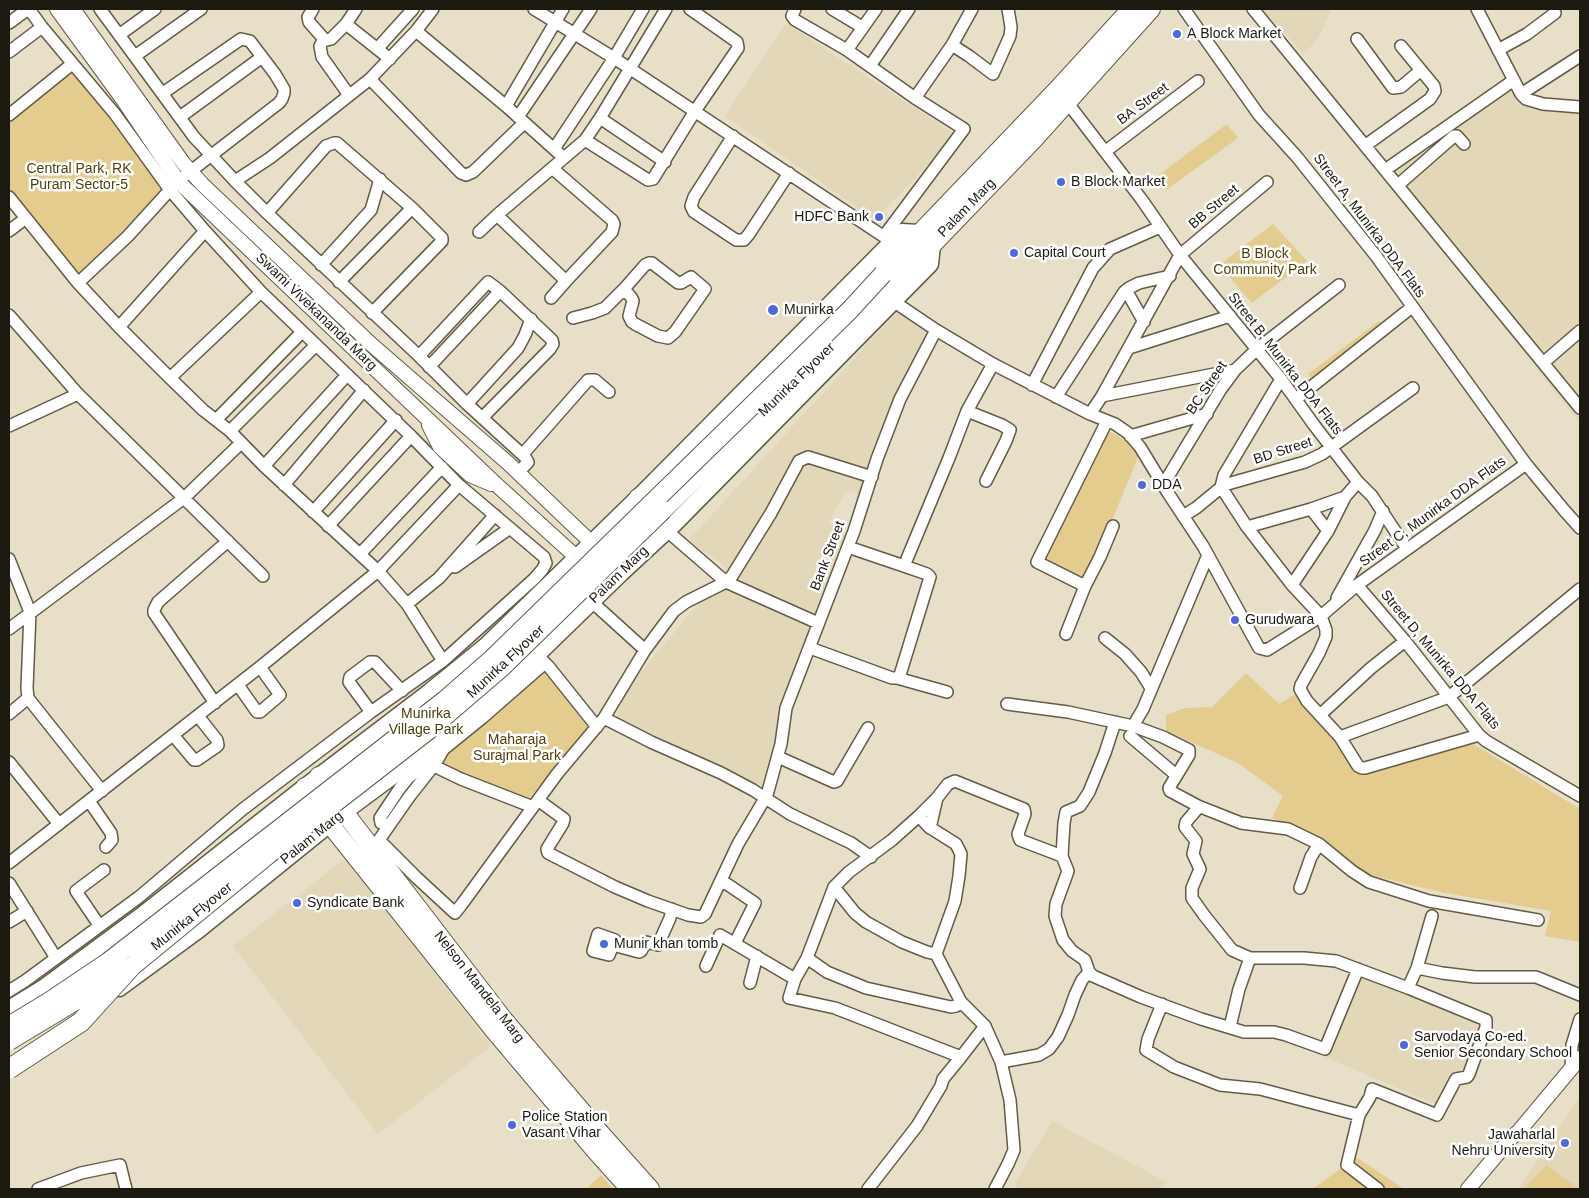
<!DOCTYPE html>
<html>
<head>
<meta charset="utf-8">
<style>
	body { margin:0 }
	#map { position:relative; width:1589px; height:1198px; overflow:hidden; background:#e7dfc8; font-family:Helvetica,sans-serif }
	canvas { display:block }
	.frame { position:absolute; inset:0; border:10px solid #1c1910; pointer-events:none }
</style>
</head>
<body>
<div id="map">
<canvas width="1589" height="1198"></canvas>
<div class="frame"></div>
</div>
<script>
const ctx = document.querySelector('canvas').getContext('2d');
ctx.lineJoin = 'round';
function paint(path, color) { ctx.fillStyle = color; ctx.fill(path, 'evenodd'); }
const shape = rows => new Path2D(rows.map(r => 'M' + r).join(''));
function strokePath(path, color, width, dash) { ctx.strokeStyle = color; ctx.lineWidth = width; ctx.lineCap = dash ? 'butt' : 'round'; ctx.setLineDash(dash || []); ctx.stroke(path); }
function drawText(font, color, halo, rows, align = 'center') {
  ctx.font = font + ' Helvetica,sans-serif'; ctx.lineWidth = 5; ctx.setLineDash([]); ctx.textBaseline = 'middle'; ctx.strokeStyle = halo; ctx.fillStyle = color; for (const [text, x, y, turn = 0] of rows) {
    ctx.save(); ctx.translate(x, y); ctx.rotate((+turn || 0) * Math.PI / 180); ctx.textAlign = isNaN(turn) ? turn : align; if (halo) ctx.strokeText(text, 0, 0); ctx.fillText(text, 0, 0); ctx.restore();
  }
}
paint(shape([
	[1262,9,1331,9,1320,36,1304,54],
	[786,23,956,135,875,220,725,116],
	[1520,81,1528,97,1580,102,1580,424,1386,178],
	[897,312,935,336,908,382,868,496,845,491,829,523,853,538,793,695,766,788,616,717,629,686,728,569,689,540],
	[346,858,491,1046,378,1134,233,946],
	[1357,973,1484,1023,1467,1078,1460,1075,1444,1108,1325,1057],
	[1580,1097,1580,1189,1518,1189],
	[1052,1121,1137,1166,1166,1182,1162,1189,1020,1189,1014,1185]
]), '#e2d7b8');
paint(shape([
	[74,67,168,192,80,277,9,187,9,122],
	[1227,124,1238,138,1166,190,1156,177],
	[1273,224,1307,261,1252,303,1219,265],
	[1379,321,1390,334,1318,387,1308,374],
	[1104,428,1141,450,1085,586,1037,562],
	[545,672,589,729,529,798,442,764,450,750],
	[1246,673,1279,704,1297,693,1361,774,1470,742,1580,809,1580,942,1545,936,1551,911,1445,893,1366,874,1323,839,1272,818,1283,796,1238,763,1166,731,1166,715,1185,708,1212,707],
	[1356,1157,1404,1189,1313,1189],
	[1546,1165,1580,1189,1524,1189],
	[601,1175,613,1189,586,1189]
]), '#e3cc8d');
const minor = shape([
	[100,9,194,137,235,181,267,213,419,356,467,404,525,457,528,462,518,473],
	[313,9,308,17,309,22,324,39,327,40,331,39,346,24,356,9],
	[534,9,614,58,892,242],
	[795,9,792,16,795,20,847,50,915,98,964,129,884,236],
	[832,9,862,27],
	[1184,9,1259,115,1297,157,1376,256,1526,464,1564,510,1580,528],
	[1253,9,1580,408],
	[1477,9,1521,94,1526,99,1543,104,1580,107],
	[9,23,28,9],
	[346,24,390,59],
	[416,31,506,106,564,158],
	[119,35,155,9],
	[324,39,320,46,322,57,349,95],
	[1357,39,1393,88,1401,87,1421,70],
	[952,45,969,56,993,74,1010,36,1011,27,1008,9],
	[377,49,413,9],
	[847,50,876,9],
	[1498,50,1527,34,1555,13],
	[9,52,42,27],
	[135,56,201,9],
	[870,66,909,9],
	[370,79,461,173,466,175,473,172,524,123],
	[1521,94,1580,56],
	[915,98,952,45,972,9],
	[1067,102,1142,200,1180,255,1281,379,1314,425,1358,482,1372,496,1407,549],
	[506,106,563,9],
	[9,115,72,64],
	[180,117,262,57],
	[518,117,591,9],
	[600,118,665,162],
	[733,136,694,197,691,206,694,212,736,240,744,240,749,234,789,173],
	[585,140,648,180,653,179,695,111,738,48,737,42,690,9],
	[1366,145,1430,99,1435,91,1434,86,1401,46],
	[554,149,614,58,643,9],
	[1106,151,1198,81],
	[1385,170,1514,80],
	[235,181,270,158,370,79,416,31,433,9],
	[1398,185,1454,136,1457,136,1464,144],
	[9,197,78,283,119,327,170,378,203,410,230,431,264,466,378,571,407,604,443,661],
	[267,213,326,146,334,143,337,143,412,208,442,238,442,241,372,313],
	[497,215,566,281,612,232,614,224,612,220,552,168],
	[9,231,26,218],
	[479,232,497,215,585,140,600,118,666,9],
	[649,263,652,263,678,283,681,283,691,277,705,289,675,332,668,338,658,336,635,324,632,322,629,316,633,301,631,297,624,289,645,265,649,263],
	[321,265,371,210,380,179],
	[339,282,412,208],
	[78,283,128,236,178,181,279,103,282,99,284,93,284,89,275,74,250,41,241,39,163,93],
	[1126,290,1144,322],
	[551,298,566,281],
	[893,301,936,330,993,364,1090,414,1115,424,1128,433,1140,447,1168,493,1203,546,1259,648,1267,650,1321,616,1357,585,1526,464],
	[9,315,78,394,263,576],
	[573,318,592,313,605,308,624,289],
	[119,327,205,231],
	[1129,348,1230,316],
	[419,356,488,282,500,291,552,340,553,344,550,349,482,418],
	[1543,363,1580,331],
	[429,367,500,291],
	[170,378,261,292],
	[1281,379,1224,475,1221,487,1247,527,1292,585,1321,616,1326,630,1326,637,1319,653,1301,685,1300,689,1307,701,1340,737,1449,697,1580,589],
	[1032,385,1093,268,1110,249,1160,227],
	[1102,396,1235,370],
	[1056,397,1124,292,1129,288,1139,283,1170,276],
	[1296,399,1412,307],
	[467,404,518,348,525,335,531,319],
	[967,411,1002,425,1010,430,1006,441,986,481],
	[1090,414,1102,396,1180,255,1267,182],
	[216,420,302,332],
	[9,426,78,394],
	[230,431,316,345],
	[1130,436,1207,414],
	[523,454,588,380,595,380,609,392],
	[264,466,347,375],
	[284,485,364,390],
	[1163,485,1221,389,1235,370,1256,350,1339,285],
	[1311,509,1328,531],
	[313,512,396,420],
	[1183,516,1196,508,1224,485,1305,462,1322,454,1413,388],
	[328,526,411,436],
	[1247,527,1311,509,1345,497,1358,482],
	[666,530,726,582,818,623],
	[848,547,904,566,927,574,930,577,900,675,897,678],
	[360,554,442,467],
	[9,559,30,612,27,688,28,698,102,791],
	[904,566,949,458,967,411,993,364],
	[455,567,510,528],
	[1292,585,1328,531,1345,497],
	[1357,585,1405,641,1479,735,1486,741,1580,796],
	[1085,586,1037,562,1107,421],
	[1337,598,1375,530,1383,511],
	[591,601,645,650],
	[407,604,439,578,495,515],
	[9,629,184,498,241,443],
	[1066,634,1085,586,1100,557,1113,526],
	[1105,638,1125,654,1141,672,1151,688],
	[810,648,892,678,897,678,947,692],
	[541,659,549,667,597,727],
	[238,685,257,712,260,712,280,695,260,667],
	[215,703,154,613,154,610,158,602,228,541],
	[1007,704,1068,712,1133,726,1163,737,1189,750,1189,755,1169,788,1170,791,1198,806,1198,808,1186,822,1185,827,1196,841,1193,854,1200,869,1192,888,1192,898,1204,915,1232,950,1250,958],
	[371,712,349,682,350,677,370,662,375,662,402,691],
	[9,714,28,698],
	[1320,715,1371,668,1405,641],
	[604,718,651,742,721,773,753,790,790,814,851,843,871,857],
	[1115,722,1105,753,1089,792,1080,806,1066,812,1064,823,1062,856,1068,871,1056,904,1055,916,1063,940,1072,951,1085,960,1089,972,1093,976,1141,997,1201,1019,1244,1032,1274,1032,1286,1035,1325,1049,1358,969],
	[1133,726,1143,709,1208,555],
	[173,735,194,760,197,760,216,747,218,745,217,740,198,716],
	[1130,736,1176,775],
	[1340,737,1358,766,1362,768,1365,768,1479,735],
	[443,750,435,764,409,797,379,840,417,878,455,913,462,904,557,774,604,718,645,650,674,611,686,602,726,582,732,576,771,513,799,461,808,457,872,477],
	[778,757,834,782,837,781,868,728],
	[9,762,59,824],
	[434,766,461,779,533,807],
	[538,800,564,819,563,823,547,849,548,853,550,854,615,887,648,901,688,915,701,917,705,914,738,844,767,795,781,744,786,708,854,531,877,459,900,399,936,330],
	[89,801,111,833,112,840,106,847],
	[1198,806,1241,823,1288,829,1319,844,1352,871,1369,882,1429,901,1538,920],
	[919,816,929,827,956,844,961,854,959,876,955,901,936,954,961,1002,985,1026,1001,1062,1010,1100,1014,1150,1008,1164,995,1189],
	[389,825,381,823,380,818,400,788,408,778,482,718,545,663],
	[930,828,937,798,948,784,955,781,1024,809,1025,814,1018,834,1020,840,1062,856],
	[9,863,260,667,378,571,459,485],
	[721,880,755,903,735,943],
	[9,883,56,958],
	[834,887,855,913,866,922,902,942,927,952,936,954],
	[1300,888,1311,857,1319,844],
	[9,922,27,911],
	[99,925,76,891,104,870],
	[598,934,615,940,609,955,593,951,598,934],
	[613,945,639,952,641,951,646,942,658,945,670,918,672,909],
	[807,958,827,972,866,988,951,1007,956,1006,961,1002],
	[706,966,720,935,795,979,789,998,835,1008,961,1057,943,1079,941,1086,917,1126,868,1189],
	[1417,968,1442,973,1475,977,1536,977,1580,995],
	[795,979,807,958,834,887,849,872,892,840,920,815,937,798],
	[750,983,757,956],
	[1408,988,1417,968,1432,916],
	[9,991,25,981,139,897,243,809,371,712,443,661,534,579,542,570,546,563,544,557,459,485,411,436,261,292,205,231,170,190,115,114,42,27,29,9],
	[1162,1004,1148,1039,1146,1050,1174,1067,1220,1085,1260,1089,1359,1115],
	[1230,1027,1239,989,1250,958,1304,958,1336,961,1408,988,1486,1020,1486,1027,1469,1074,1467,1077,1456,1079,1437,1115,1372,1089,1370,1097,1359,1115,1347,1165,1378,1189],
	[961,1057,985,1026],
	[1001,1062,1039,1055,1049,1049,1058,1037,1068,1015,1075,995,1082,980,1089,972],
	[1571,1070,1572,1045,1580,1019],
	[38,1189,81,1173,120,1165,126,1189]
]);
const tertiary = shape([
	[57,9,124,101,178,181,185,188,499,487,584,564],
	[73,9,184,164,202,184,372,345,508,463,598,549],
	[429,425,440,447,470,475,491,484],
	[1468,1189,1510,1139,1519,1131,1580,1058]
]);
const secondary = shape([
	[119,988,198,930,344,812,461,725,515,676,621,573,674,524,930,264,932,245],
	[9,1009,45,987,140,917,305,787,427,694,486,646,644,492,892,242,902,232,920,233]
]);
const primary = shape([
	[883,274,920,233,1056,91,1131,9],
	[638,498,635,507,636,516,641,524,648,530,657,532,666,530],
	[663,510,852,326,932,245,1034,139,1151,9],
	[319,776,344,812,503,1019,601,1134,650,1189],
	[305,787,329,823,493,1029,595,1150,630,1189]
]);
strokePath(minor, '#625b47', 14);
strokePath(tertiary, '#625b47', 16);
strokePath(secondary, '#625b47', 19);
strokePath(primary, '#625b47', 20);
strokePath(minor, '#fff', 11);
strokePath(tertiary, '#fff', 14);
strokePath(secondary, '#fff', 16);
strokePath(primary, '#fff', 18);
const primaryBridge = shape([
	[9,1026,50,1001,108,962,445,700,493,658,849,311,883,274],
	[9,1041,130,968,269,854,430,729,500,669,663,510]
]);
const trunkBridge = shape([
	[9,1069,81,1022,130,968]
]);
strokePath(primaryBridge, '#625b47', 20, []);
strokePath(trunkBridge, '#625b47', 21, []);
strokePath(primaryBridge, '#fff', 18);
strokePath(trunkBridge, '#fff', 19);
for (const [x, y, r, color] of [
	[1177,34,5,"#4f68dd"],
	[1061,182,5,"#4f68dd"],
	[879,217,5,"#4f68dd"],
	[1014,253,5,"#4f68dd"],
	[773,310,6,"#4f68dd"],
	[1142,485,5,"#4f68dd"],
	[1235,620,5,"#4f68dd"],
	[297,903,5,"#4f68dd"],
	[604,944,5,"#4f68dd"],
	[1404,1045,5,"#4f68dd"],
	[512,1125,5,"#4f68dd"],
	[1565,1143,5,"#4f68dd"]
]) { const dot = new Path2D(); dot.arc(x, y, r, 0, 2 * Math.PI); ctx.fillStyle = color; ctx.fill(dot); strokePath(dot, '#fff', 2); }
drawText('14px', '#1c1910', '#fff', [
	["A Block Market",1187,34],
	["B Block Market",1071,182],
	["HDFC Bank",869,217,"right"],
	["Capital Court",1024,253],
	["Munirka",784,310],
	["DDA",1152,485],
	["Gurudwara",1245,620],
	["Syndicate Bank",307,903],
	["Munir khan tomb",614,944],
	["Sarvodaya Co-ed.",1414,1037],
	["Senior Secondary School",1414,1053],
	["Police Station",522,1117],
	["Vasant Vihar",522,1133],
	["Jawaharlal",1555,1135,"right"],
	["Nehru University",1555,1151,"right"]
], 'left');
drawText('14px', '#1c1910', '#fff', [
	["BA Street",1143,104,-37],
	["BB Street",1214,207,-40],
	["Palam Marg",967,208,-46],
	["Street A, Munirka DDA Flats",1369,226,53],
	["Swami Vivekananda Marg",316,312,44],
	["Street B, Munirka DDA Flats",1285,364,52],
	["Munirka Flyover",797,380,-44],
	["BC Street",1207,388,-56],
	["BD Street",1283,451,-18],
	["Street C, Munirka DDA Flats",1433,512,-36],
	["Bank Street",828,556,-69],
	["Palam Marg",619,575,-44],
	["Street D, Munirka DDA Flats",1440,660,50],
	["Munirka Flyover",506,662,-43],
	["Palam Marg",312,838,-39],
	["Munirka Flyover",192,917,-39],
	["Nelson Mandela Marg",479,987,52]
]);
drawText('14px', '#4f3f0a', '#fff', [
	["Central Park, RK",79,169],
	["Puram Sector-5",79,185],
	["B Block",1265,254],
	["Community Park",1265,270],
	["Munirka",426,714],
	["Village Park",426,730],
	["Maharaja",517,740],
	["Surajmal Park",517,756]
]);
</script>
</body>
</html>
